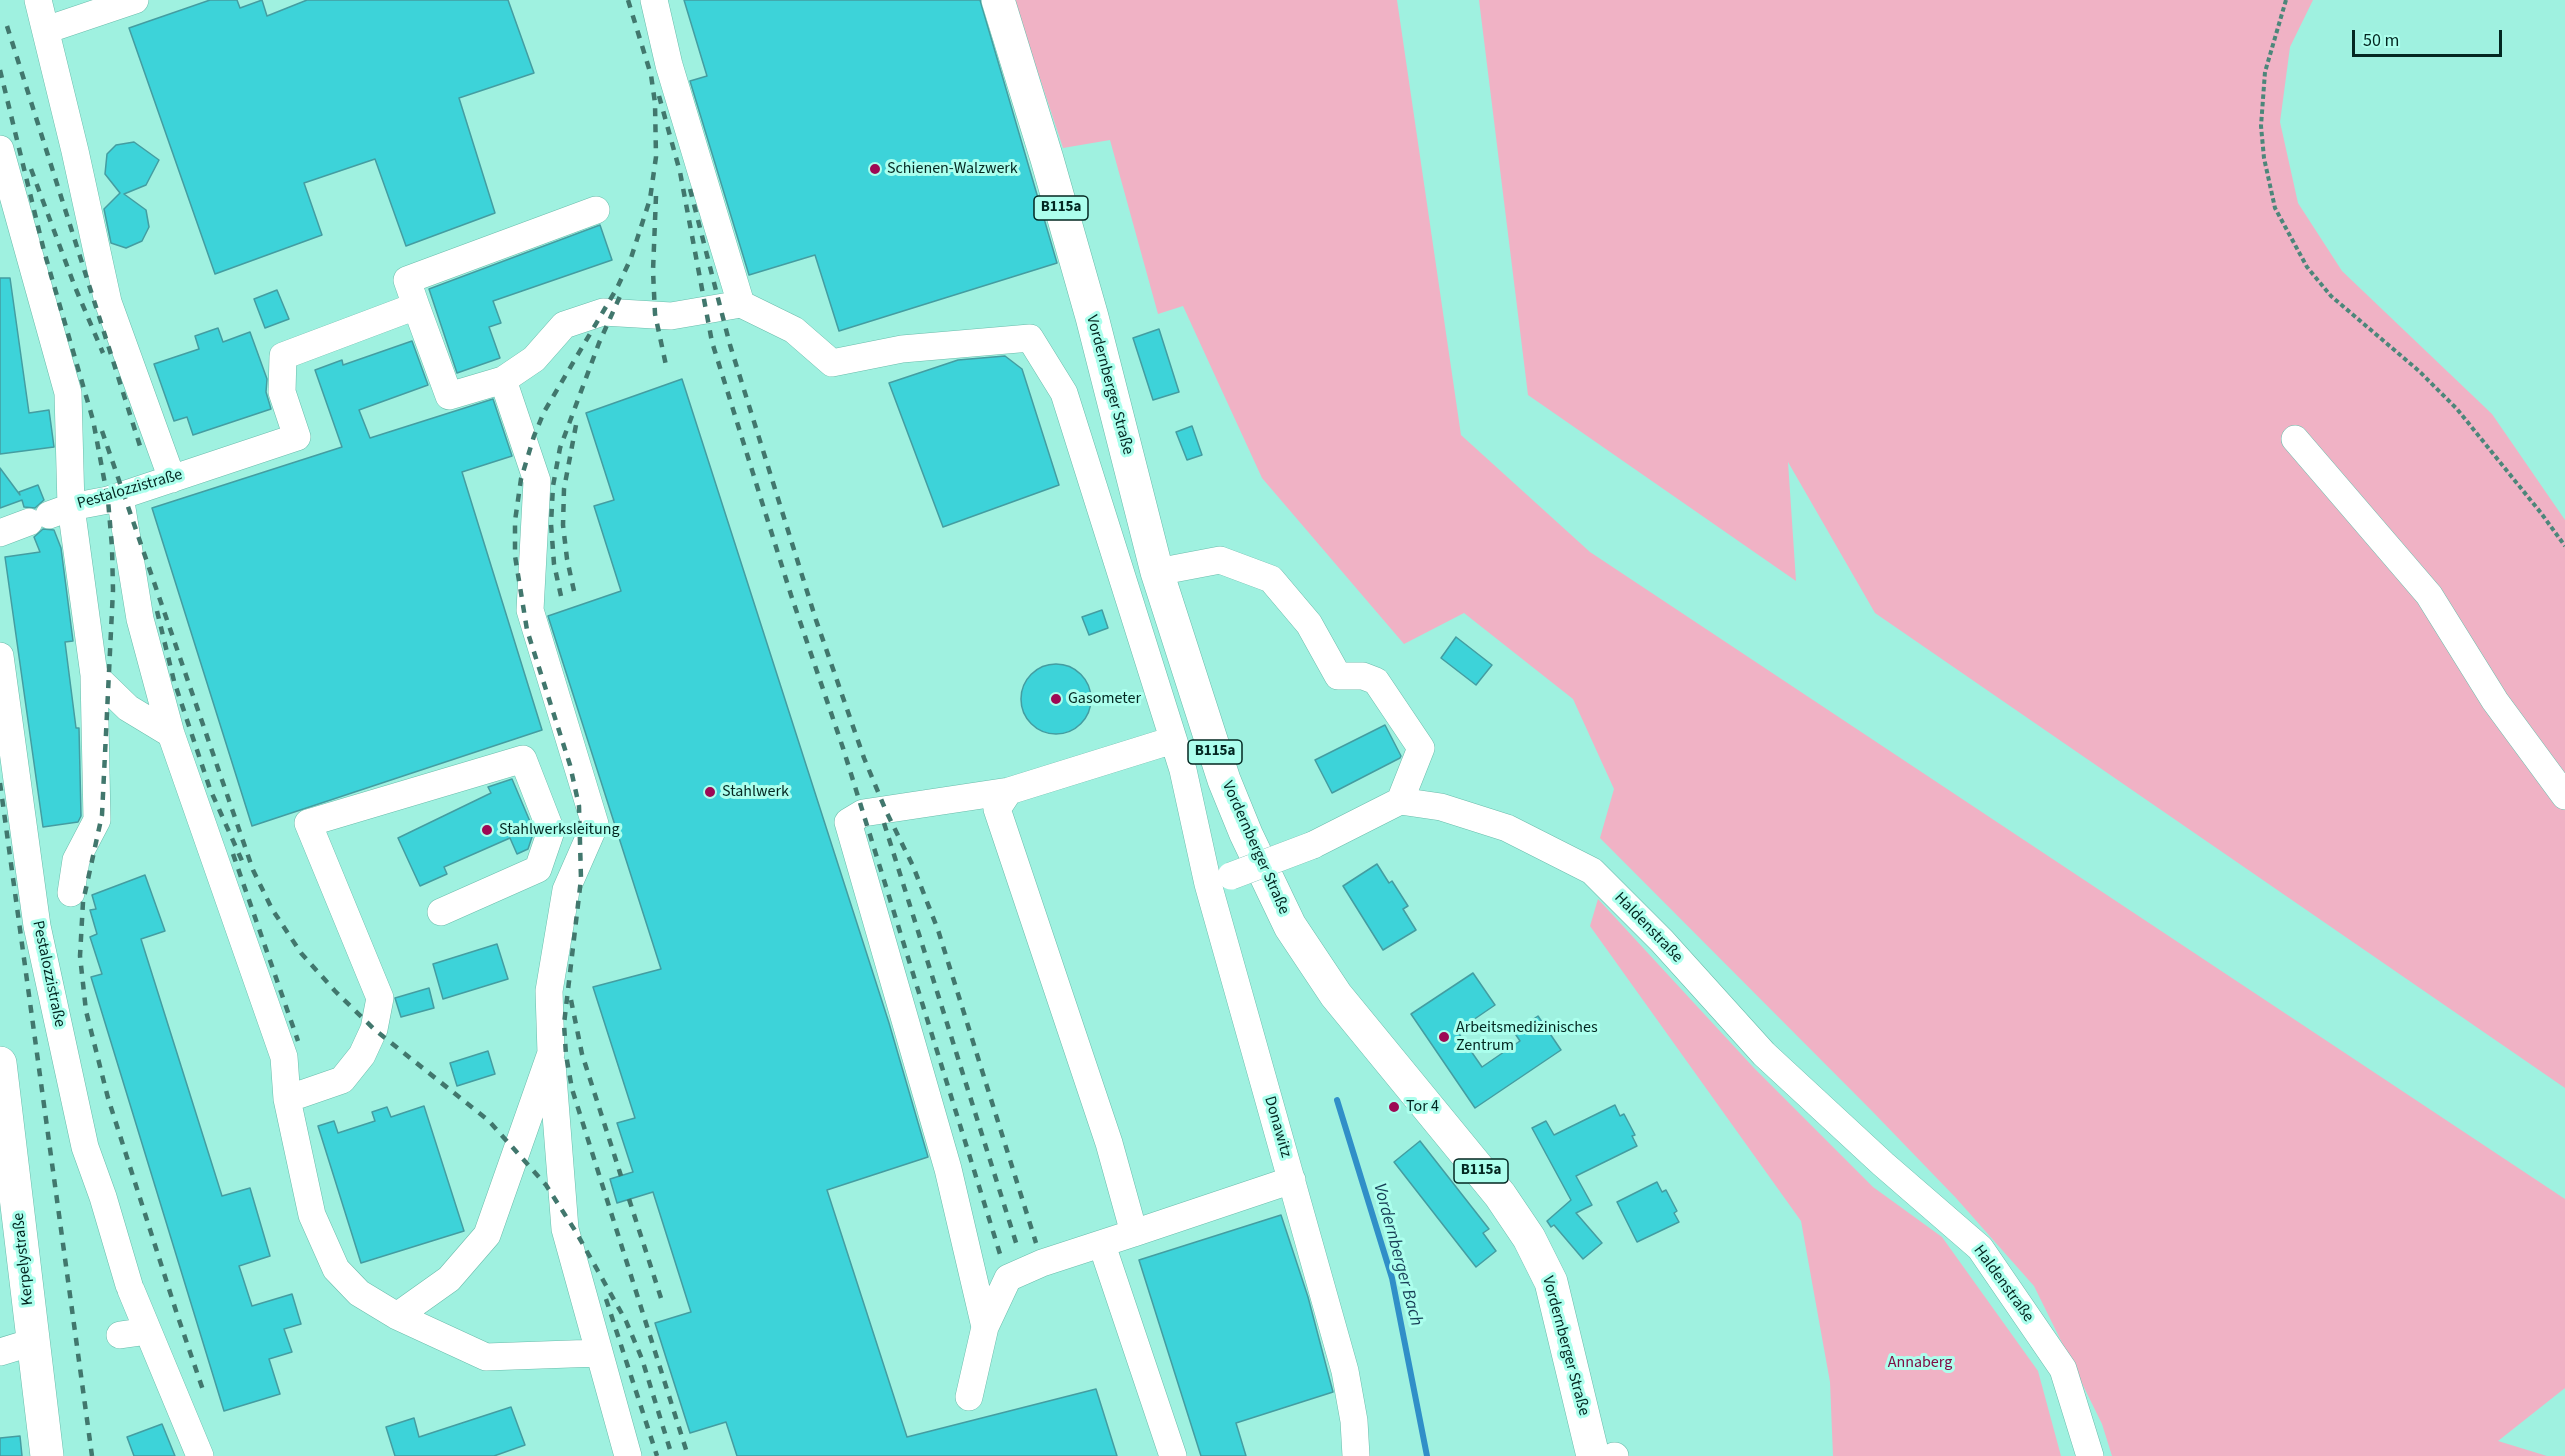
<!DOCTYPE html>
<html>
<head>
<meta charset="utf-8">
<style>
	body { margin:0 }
	#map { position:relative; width:2565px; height:1456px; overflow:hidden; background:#9ff1e0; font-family:"Source Sans 3",sans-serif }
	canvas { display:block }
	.scale { position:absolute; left:2352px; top:30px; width:150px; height:27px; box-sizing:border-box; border:3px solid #032721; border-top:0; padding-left:8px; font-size:18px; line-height:21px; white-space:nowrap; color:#032721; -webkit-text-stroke:4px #acffed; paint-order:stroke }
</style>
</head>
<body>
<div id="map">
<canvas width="2565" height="1456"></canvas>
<div class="scale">50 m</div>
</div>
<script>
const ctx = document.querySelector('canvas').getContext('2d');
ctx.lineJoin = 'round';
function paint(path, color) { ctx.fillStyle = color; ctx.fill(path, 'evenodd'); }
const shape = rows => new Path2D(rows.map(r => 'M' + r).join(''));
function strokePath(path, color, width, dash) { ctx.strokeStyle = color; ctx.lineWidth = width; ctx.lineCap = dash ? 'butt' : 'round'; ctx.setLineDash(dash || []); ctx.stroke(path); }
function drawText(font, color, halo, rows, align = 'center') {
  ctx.font = font + ' "Source Sans 3",sans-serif'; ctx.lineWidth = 6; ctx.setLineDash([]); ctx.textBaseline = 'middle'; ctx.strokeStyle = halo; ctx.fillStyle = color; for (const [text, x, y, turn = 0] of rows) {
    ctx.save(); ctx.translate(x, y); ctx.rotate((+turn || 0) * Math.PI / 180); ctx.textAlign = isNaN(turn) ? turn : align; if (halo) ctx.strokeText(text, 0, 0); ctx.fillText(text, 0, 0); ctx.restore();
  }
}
paint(shape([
	[1014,0,1397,0,1461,435,1590,552,2565,1199,2565,1388,2498,1441,2547,1456,2112,1456,2102,1424,2034,1286,1956,1198,1872,1111,1600,838,1614,789,1573,699,1464,613,1404,644,1262,478,1183,306,1158,314,1110,140,1063,148],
	[1479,0,2313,0,2290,47,2280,122,2298,203,2342,271,2492,414,2565,520,2565,1088,1875,613,1788,462,1796,581,1528,395],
	[1598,899,1754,1068,1873,1187,1942,1237,2038,1371,2061,1456,1833,1456,1830,1382,1801,1221,1590,926]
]), '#f0b2c5');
strokePath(shape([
	[1337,1100,1392,1278,1427,1456]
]), '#308fc8', 6);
const building = shape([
	[210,0,237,0,240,8,262,0,267,16,307,0,508,0,534,73,459,98,495,213,406,246,375,159,304,183,322,235,215,274,129,28,210,0],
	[684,0,980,0,1057,263,839,331,815,255,749,275,690,81,707,76,684,0],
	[134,142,159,160,146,185,124,194,146,210,149,227,142,241,126,248,111,243,104,209,120,193,105,174,107,154,116,145,134,142],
	[600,225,612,260,493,301,501,323,489,327,500,358,457,373,429,289,600,225],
	[0,278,10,278,29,413,49,410,54,447,0,454,0,278],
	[277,290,289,319,265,328,254,299,277,290],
	[218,328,223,342,250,332,267,379,266,392,271,409,193,435,187,417,174,421,154,364,199,349,195,336,218,328],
	[1159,329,1179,392,1153,400,1133,338,1159,329],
	[412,341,428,385,359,410,370,438,493,399,512,456,462,472,542,730,252,826,152,508,342,447,315,370,342,360,343,365,412,341],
	[1005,356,1022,369,1059,485,943,527,889,383,958,360,1005,356],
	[682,379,889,1023,928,1157,827,1190,907,1437,1096,1389,1117,1456,737,1456,726,1422,690,1433,655,1323,691,1312,653,1192,617,1203,610,1179,633,1172,617,1123,635,1118,593,987,661,969,548,616,621,591,594,506,614,500,586,413,682,379],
	[1192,426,1202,455,1187,460,1176,432,1192,426],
	[0,468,20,495,19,492,38,485,44,500,35,508,24,507,22,500,0,508,0,468],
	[43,529,54,530,61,548,73,641,65,642,76,728,79,728,81,816,78,822,43,827,5,557,40,552,34,537,43,529],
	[1102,610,1108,628,1089,635,1082,617,1102,610],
	[1456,637,1492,665,1476,685,1441,658,1456,637],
	'1021 699a35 35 0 1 1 70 0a35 35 0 1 1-70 0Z',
	[1385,725,1401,756,1400,758,1332,793,1315,760,1385,725],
	[512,779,534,831,528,849,517,854,510,838,444,867,447,874,420,886,398,838,491,793,488,787,512,779],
	[1377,864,1389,883,1392,881,1408,906,1403,909,1416,930,1383,950,1343,886,1377,864],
	[145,875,165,931,141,939,222,1196,250,1188,270,1256,239,1266,252,1306,292,1294,301,1324,284,1329,292,1352,269,1359,280,1394,224,1411,91,977,102,974,90,937,97,934,90,910,96,909,92,895,145,875],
	[497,944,508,979,443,999,433,964,497,944],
	[1473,973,1495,1005,1457,1031,1482,1067,1520,1041,1514,1032,1538,1016,1561,1050,1475,1108,1411,1014,1473,973],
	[429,988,434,1008,401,1017,395,998,429,988],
	[488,1051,495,1074,457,1086,450,1063,488,1051],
	[1615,1105,1620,1116,1624,1114,1635,1135,1632,1136,1637,1146,1576,1176,1592,1205,1576,1213,1602,1243,1583,1259,1554,1225,1551,1227,1547,1221,1571,1200,1532,1128,1546,1121,1554,1135,1615,1105],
	[424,1106,464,1231,361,1263,318,1126,334,1121,338,1133,375,1121,372,1112,387,1107,391,1117,424,1106],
	[1420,1141,1489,1229,1483,1233,1496,1251,1476,1267,1394,1162,1420,1141],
	[1657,1182,1662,1192,1666,1190,1677,1211,1674,1213,1679,1222,1637,1242,1617,1202,1657,1182],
	[1281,1215,1308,1297,1333,1392,1236,1423,1246,1456,1201,1456,1139,1260,1281,1215],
	[511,1407,525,1445,494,1456,395,1456,386,1427,414,1418,419,1437,511,1407],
	[162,1424,175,1456,134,1456,127,1437,162,1424],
	[20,1436,22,1456,0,1456,0,1438,20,1436]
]);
paint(building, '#3dd3d9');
strokePath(building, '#449da1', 1.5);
const minor = shape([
	[38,0,75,151,108,302,172,479],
	[654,0,669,65,741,304],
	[46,30,135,0],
	[0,149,68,393,71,507,94,675,128,708,171,734],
	[416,306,407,280,596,210],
	[2295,439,2429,595,2495,701,2565,796],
	[120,496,140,619,171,734,284,1057,287,1099,312,1215,336,1269,359,1293,397,1316,486,1357,598,1353],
	[49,515,71,507,108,500,297,437,282,392,283,356,416,306,449,396,503,380,534,359,564,325,603,312,671,316,741,304,794,330,832,363,902,349,1030,338,1064,393,1183,770,1208,884,1345,1371,1354,1421,1356,1456],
	[0,533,29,522],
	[1157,572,1220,560,1271,579,1309,624,1338,676,1363,676,1376,681,1421,748,1400,801],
	[0,656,37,926,85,1147,103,1197,129,1285],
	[1173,740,1009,791,997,809,1109,1143,1134,1233,1292,1180],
	[1400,801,1441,807,1507,828,1592,871,1662,941,1764,1054,1883,1164,1980,1248,2063,1369,2090,1456],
	[1313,845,1400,801],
	[71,893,76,860,97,820,94,675],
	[552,1064,565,1229,628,1456],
	[287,1099,342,1080,362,1055,374,1029,380,998,308,823,523,759,551,831,538,869,441,912],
	[1102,1245,1173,1456],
	[131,1290,200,1456],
	[397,1316,449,1279,487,1235,551,1053,549,991,566,890,595,824,530,610,537,481,503,380],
	[985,1327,948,1169,848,822,863,813,1009,791],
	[120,1335,148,1331],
	[0,1352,33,1342],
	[969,1397,985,1327,1008,1278,1042,1263,1134,1233],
	[1614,1456,1615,1456]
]);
const major = shape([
	[998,0,1047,159,1092,317,1157,572,1224,780,1246,834,1290,926,1336,995,1500,1195,1529,1238,1551,1282,1593,1456],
	[0,1063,47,1456]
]);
strokePath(minor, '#6abcab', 28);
strokePath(major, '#6abcab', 34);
strokePath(shape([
	[2286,0,2265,72,2261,126,2264,158,2275,208,2307,267,2331,296,2419,371,2457,409,2541,513,2565,546]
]), '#4c867a', 4, [4.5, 3]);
strokePath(minor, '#fff', 27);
strokePath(major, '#fff', 33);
strokePath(shape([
	[628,0,651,75,655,103,656,157,650,199,631,258,617,288,544,412,534,436,521,479,515,521,515,556,527,630,570,765,579,806,581,879,564,1024,566,1055,572,1089,688,1456],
	[7,26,140,446],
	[0,70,44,251,93,420,108,500,112,547,113,590,102,815,83,902,80,956,86,1011,108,1098,177,1314,203,1390],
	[659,96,680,172,712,342,791,595,843,748,1000,1254],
	[31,169,75,287,103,353],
	[690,189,730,345,816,620,864,758,886,811,913,866,938,930,1036,1243],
	[656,196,653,271,655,314,667,370],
	[102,431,253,870,272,909,301,953,335,991,374,1029,489,1121,546,1185,576,1232,626,1321,642,1359,672,1456],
	[574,591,567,559,563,525,564,489,576,425],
	[561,596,554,564,551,524,553,486,560,448,599,343,621,294],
	[157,611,174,681,210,789,243,863],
	[0,783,92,1456],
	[884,823,1018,1249],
	[233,854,298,1041],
	[571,1000,582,1054,621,1176],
	[629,1199,661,1298],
	[606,1299,657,1456]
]), '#41776d', 4.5, [8, 8]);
const minorBridge = shape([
	[1231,876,1313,845]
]);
strokePath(minorBridge, '#6abcab', 28, []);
strokePath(minorBridge, '#fff', 27);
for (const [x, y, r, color] of [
	[875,169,6,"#9d0954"],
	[1056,699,6,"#9d0954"],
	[710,792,6,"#9d0954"],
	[487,830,6,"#9d0954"],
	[1444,1037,6,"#9d0954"],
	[1394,1107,6,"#9d0954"]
]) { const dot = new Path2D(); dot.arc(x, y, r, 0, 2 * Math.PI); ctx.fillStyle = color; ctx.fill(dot); strokePath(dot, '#acffed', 2); }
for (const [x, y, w] of [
	[1061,208,54],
	[1215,752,54],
	[1481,1171,54]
]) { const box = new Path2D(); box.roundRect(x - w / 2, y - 12, w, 24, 4.5); ctx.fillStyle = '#acffed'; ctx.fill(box); strokePath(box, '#032721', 1.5); }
drawText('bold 15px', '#032721', null, [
	["B115a",1061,208],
	["B115a",1215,752],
	["B115a",1481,1171]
]);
drawText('16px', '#032721', '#acffed', [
	["Schienen-Walzwerk",887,169],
	["Gasometer",1068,699],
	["Stahlwerk",722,792],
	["Stahlwerksleitung",499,830],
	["Arbeitsmedizinisches",1456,1028],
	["Zentrum",1456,1046],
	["Tor 4",1406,1107]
], 'left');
drawText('16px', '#032721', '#acffed', [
	["Vordernberger Straße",1109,385,75],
	["Pestalozzistraße",130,490,-16],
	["Vordernberger Straße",1255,848,66],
	["Haldenstraße",1648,928,46],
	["Pestalozzistraße",48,974,78],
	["Donawitz",1277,1127,74],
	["Kerpelystraße",24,1259,-96],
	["Haldenstraße",2003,1284,54],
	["Vordernberger Straße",1565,1346,75]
]);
drawText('16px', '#800d44', '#acffed', [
	["Annaberg",1920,1363]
]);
drawText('italic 18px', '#173e56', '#acffed', [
	["Vordernberger Bach",1397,1255,75]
]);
</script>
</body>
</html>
